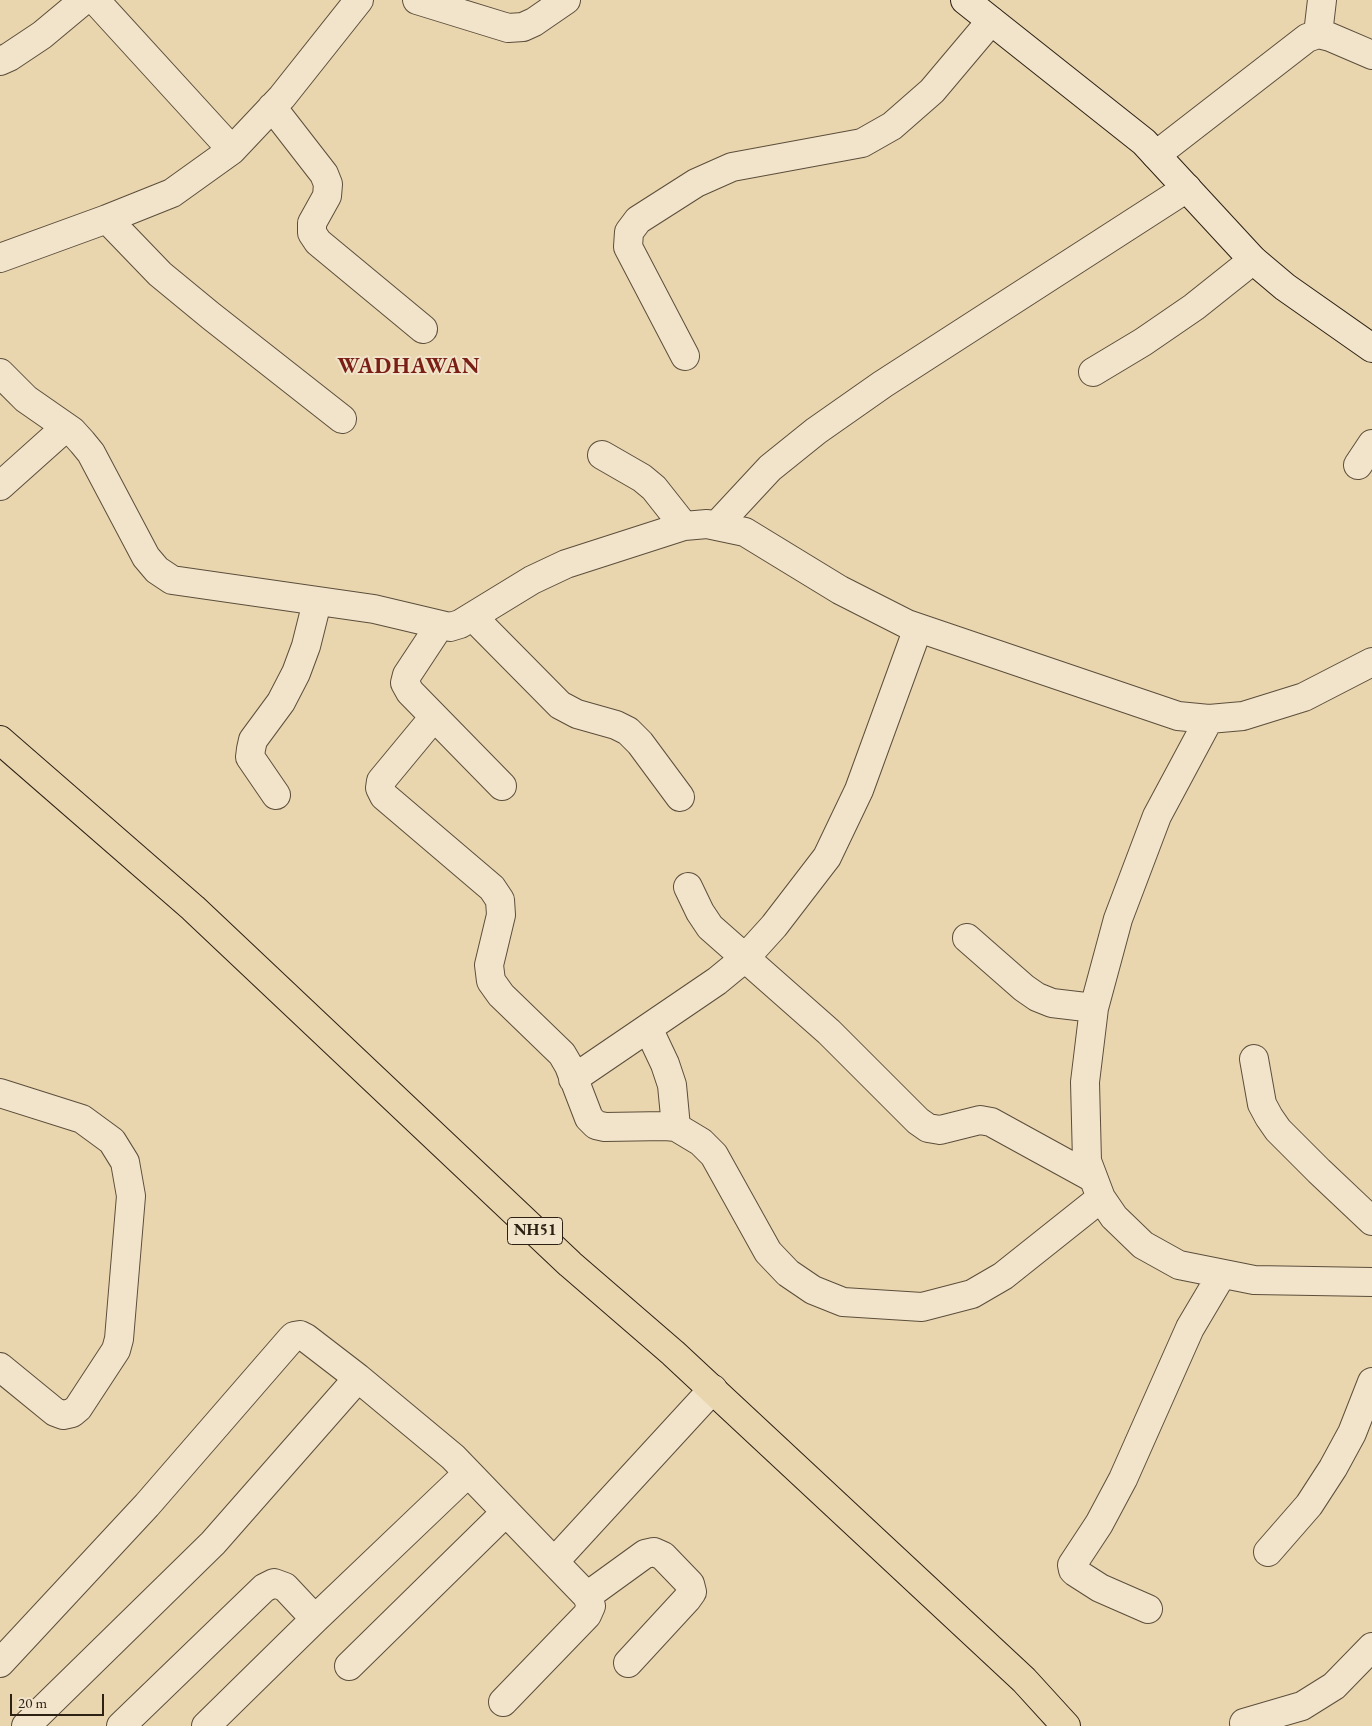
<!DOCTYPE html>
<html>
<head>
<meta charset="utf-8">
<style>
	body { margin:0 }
	#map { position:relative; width:1372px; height:1726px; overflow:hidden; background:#e9d6af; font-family:"EB Garamond",serif }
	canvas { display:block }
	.scale { position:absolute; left:10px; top:1694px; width:94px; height:22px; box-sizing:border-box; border:2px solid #2d2114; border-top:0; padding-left:6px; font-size:15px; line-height:18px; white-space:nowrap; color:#2d2114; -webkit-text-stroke:4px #f1e4cb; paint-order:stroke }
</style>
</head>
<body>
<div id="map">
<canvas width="1372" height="1726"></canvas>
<div class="scale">20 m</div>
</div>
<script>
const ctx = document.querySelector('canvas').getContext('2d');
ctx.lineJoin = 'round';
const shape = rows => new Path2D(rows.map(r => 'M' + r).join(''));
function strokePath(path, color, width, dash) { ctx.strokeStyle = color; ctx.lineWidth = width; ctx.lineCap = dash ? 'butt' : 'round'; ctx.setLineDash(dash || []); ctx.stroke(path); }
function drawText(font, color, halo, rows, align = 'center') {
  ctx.font = font + ' "EB Garamond",serif'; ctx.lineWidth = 4; ctx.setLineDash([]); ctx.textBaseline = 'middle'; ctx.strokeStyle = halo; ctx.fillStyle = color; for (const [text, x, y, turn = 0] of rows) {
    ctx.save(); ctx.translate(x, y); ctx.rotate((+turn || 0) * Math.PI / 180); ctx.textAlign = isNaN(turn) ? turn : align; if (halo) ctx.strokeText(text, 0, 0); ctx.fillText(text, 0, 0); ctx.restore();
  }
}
const street = shape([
	[95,0,232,150],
	[417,0,508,28,523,27,534,22,566,0],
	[1318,34,1322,0],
	[0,61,9,57,42,35,84,0],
	[272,107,324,174,328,184,327,196,312,223,312,233,318,242,423,329],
	[1156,155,1307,38,1318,34,1330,37,1372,55],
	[107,219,160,274,211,316,342,419],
	[0,258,107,219,172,193,232,150,282,97,359,0],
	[685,356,628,247,629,232,638,220,696,183,732,167,862,143,892,126,932,91,991,21],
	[1093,372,1143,342,1194,307,1253,260],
	[0,373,26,399,72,431,82,442,91,453,146,557,157,570,172,580,374,609,450,627,460,624,532,580,566,564,684,526,707,524,745,532,840,590,907,624,1178,716,1209,719,1243,716,1304,697,1372,662],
	[602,455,642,478,654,488,684,526],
	[1358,465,1372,444],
	[0,486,66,427],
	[717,525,770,468,816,431,883,384,1187,188],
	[473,617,560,705,577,714,616,725,628,731,640,743,680,797],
	[440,625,407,675,405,683,410,692,502,786],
	[434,717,381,781,380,788,384,796,492,888,500,900,501,915,489,965,491,981,501,995,562,1054,569,1066,589,1118,596,1125,605,1127,665,1126,676,1127,701,1142,714,1155,768,1252,788,1273,813,1290,843,1302,922,1307,972,1294,1003,1276,1101,1198],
	[1209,719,1157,816,1118,919,1094,1008,1085,1082,1087,1161,1101,1198,1114,1217,1143,1245,1179,1265,1254,1280,1372,1282],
	[276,795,250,757,251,749,253,740,281,702,296,673,306,646,317,602],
	[688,887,700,912,710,927,829,1032,918,1121,928,1128,940,1130,980,1120,991,1122,1093,1178],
	[967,938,1024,988,1037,997,1052,1003,1094,1008],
	[648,1028,665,1064,672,1085,676,1127],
	[1254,1059,1262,1104,1269,1117,1278,1130,1319,1171,1372,1221],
	[573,1079,717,981,745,958,774,926,827,857,859,790,918,628],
	[0,1093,82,1119,112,1141,125,1162,131,1196,119,1339,116,1350,78,1408,72,1413,63,1415,55,1412,0,1367],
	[1268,1552,1309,1505,1333,1468,1352,1433,1372,1382],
	[554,1562,713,1389],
	[587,1596,645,1554,654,1552,663,1556,690,1584,692,1592,687,1599,628,1663],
	[1148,1609,1100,1588,1075,1572,1073,1570,1072,1565,1099,1524,1123,1479,1190,1328,1222,1274],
	[0,1663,147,1505,291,1339,294,1336,300,1335,306,1338,358,1378,453,1457,587,1596,591,1606,587,1615,503,1702],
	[349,1666,506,1512],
	[1244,1723,1302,1706,1334,1686,1372,1647],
	[26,1726,213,1543,358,1378],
	[121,1726,264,1588,274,1583,285,1587,315,1619],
	[206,1726,315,1619,468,1473]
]);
const secondary = shape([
	[965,0,1144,142,1253,260,1285,287,1372,348]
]);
const highway = shape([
	[0,740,193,908,570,1264,673,1353,1024,1680,1066,1726]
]);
strokePath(street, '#5c4e3b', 30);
strokePath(secondary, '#2d2114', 30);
strokePath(highway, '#2d2114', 30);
strokePath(street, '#f1e4cb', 28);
strokePath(secondary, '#f1e4cb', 28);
strokePath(highway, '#e9d6af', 28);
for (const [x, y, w] of [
	[535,1231,55]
]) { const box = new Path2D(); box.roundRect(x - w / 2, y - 13.5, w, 27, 4); ctx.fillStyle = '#f1e4cb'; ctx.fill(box); strokePath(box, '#2d2114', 1); }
drawText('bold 16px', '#2d2114', null, [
	["NH51",535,1231]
]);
ctx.letterSpacing = '1px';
drawText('bold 22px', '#7a1f14', '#f1e4cb', [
	["WADHAWAN",409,367]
]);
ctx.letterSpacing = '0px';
</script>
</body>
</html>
